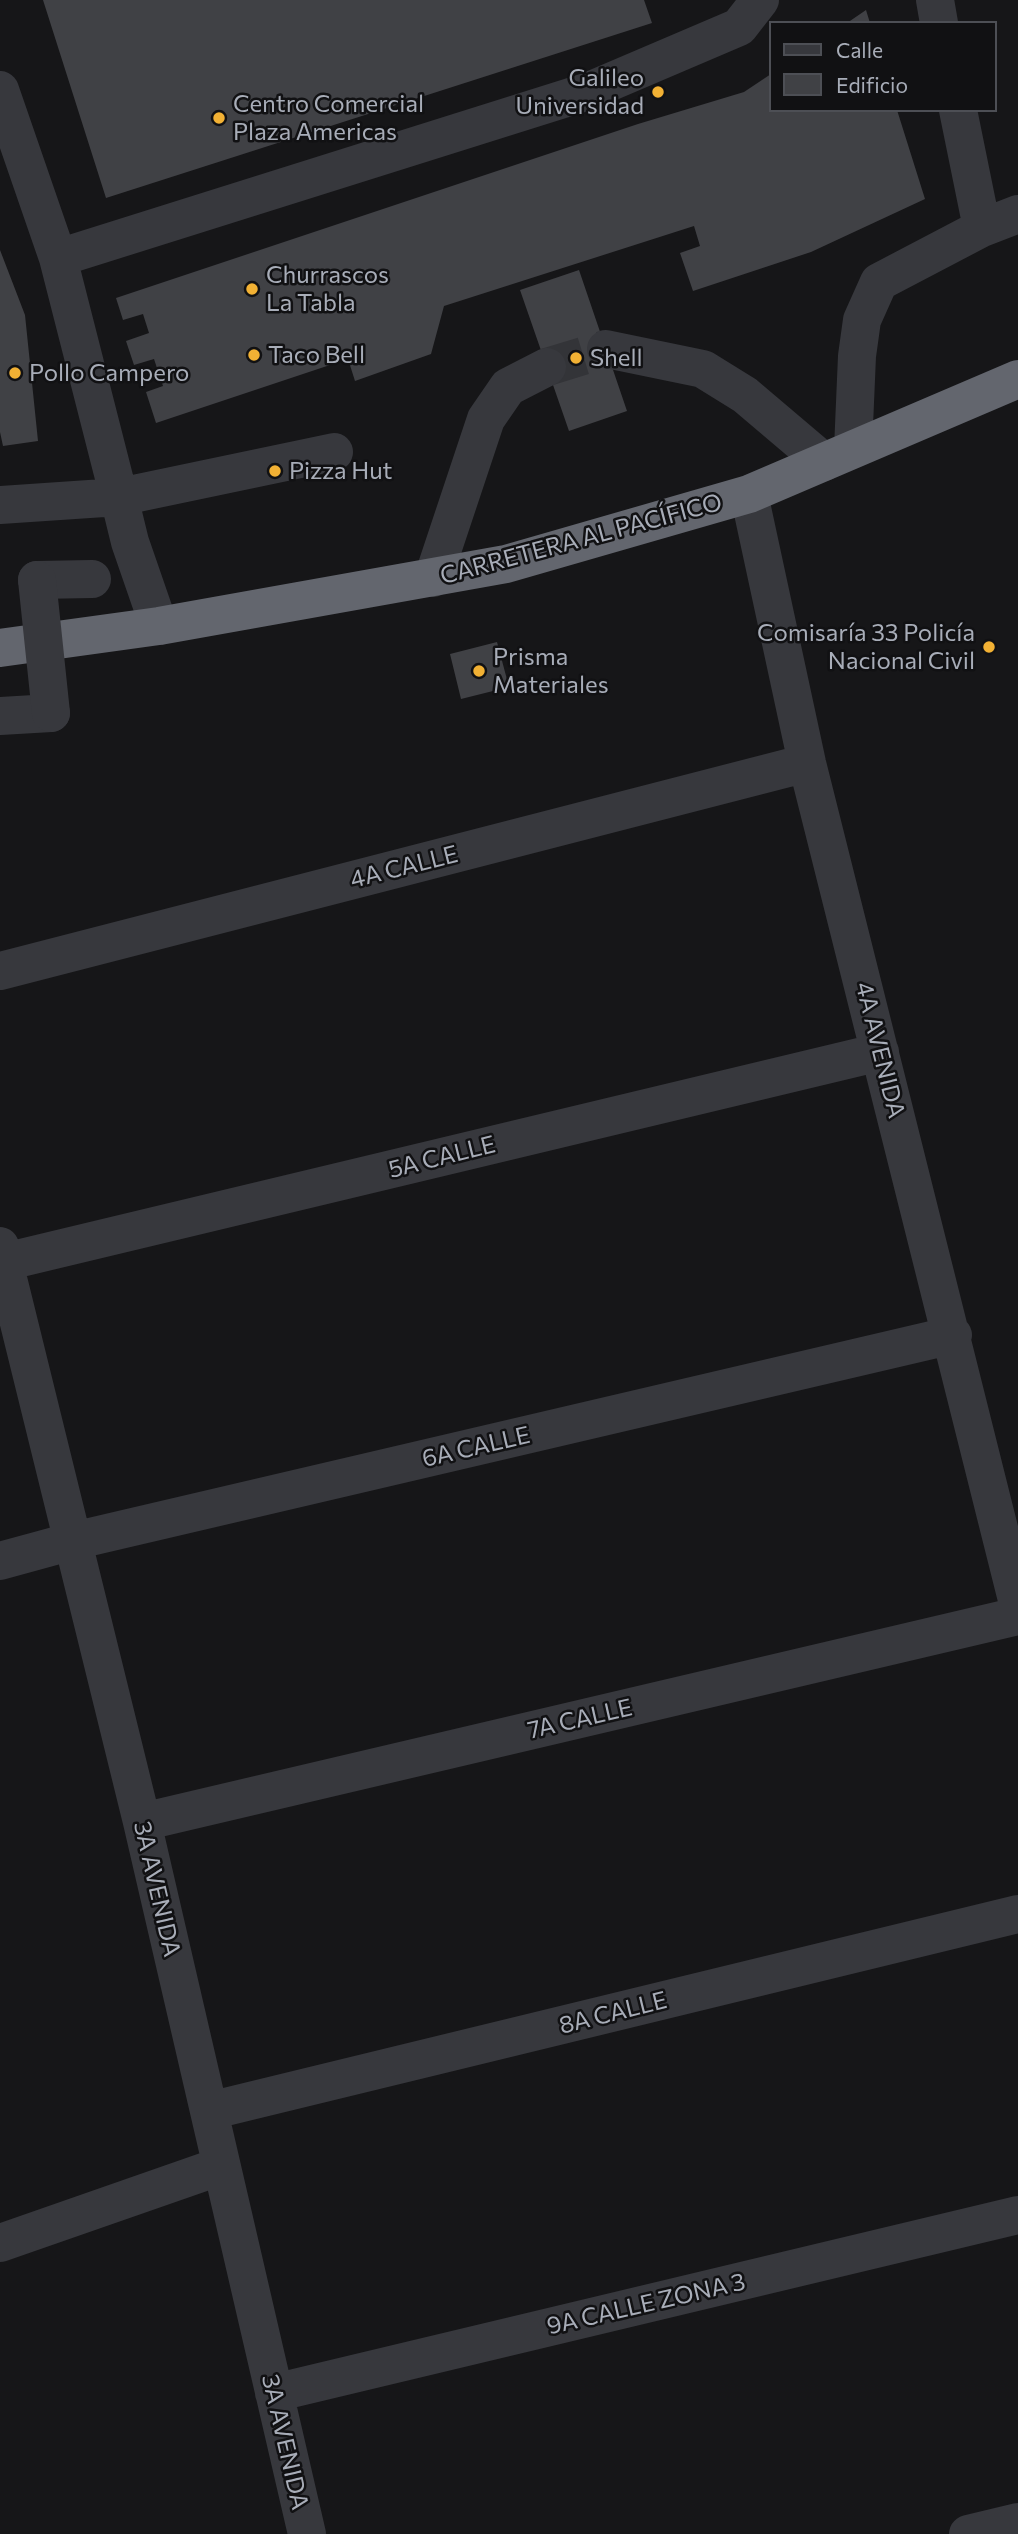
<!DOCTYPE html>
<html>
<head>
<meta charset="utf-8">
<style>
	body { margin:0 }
	#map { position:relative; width:1018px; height:2534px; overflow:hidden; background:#161618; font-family:Commissioner,sans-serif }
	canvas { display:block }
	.legend { position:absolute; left:769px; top:21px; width:228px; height:91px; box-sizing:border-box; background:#111113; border:2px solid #4d4f55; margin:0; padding:9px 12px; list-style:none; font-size:21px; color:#a8adb8 }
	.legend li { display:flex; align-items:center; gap:14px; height:35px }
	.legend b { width:35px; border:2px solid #4d4f55 }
</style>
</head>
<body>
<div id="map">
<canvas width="1018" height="2534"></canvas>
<ul class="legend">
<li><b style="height:9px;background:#37383d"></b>Calle</li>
<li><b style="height:19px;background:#404145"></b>Edificio</li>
</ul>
</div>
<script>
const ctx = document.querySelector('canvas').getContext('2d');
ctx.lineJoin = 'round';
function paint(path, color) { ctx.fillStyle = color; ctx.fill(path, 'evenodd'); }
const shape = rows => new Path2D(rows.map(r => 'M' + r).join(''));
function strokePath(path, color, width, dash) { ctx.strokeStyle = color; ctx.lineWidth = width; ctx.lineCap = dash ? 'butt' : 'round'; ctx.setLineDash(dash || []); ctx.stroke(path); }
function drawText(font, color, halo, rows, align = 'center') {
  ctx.font = font + ' Commissioner,sans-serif'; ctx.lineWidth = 5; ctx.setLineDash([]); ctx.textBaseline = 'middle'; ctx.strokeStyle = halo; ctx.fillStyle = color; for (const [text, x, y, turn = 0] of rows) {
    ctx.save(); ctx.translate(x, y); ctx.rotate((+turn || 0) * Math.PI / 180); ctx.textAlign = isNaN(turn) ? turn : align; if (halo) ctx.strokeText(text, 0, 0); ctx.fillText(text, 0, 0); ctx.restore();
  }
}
paint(shape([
	[43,0,644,0,652,23,106,198],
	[866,10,870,23,847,23],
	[771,74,771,110,897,110,925,199,811,252,693,291,680,253,700,246,694,226,444,306,431,354,355,381,348,359,156,423,146,392,163,386,154,359,134,365,126,341,149,333,143,314,123,320,116,298,638,124,744,92],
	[0,250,25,315,38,441,3,446,0,432],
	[579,270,627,411,569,431,520,290],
	[497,642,509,687,461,699,450,654]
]), '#404145');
strokePath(shape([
	[547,367,606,349]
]), '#333438', 38, [38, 19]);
strokePath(shape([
	[935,0,939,23],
	[0,90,58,258,119,497,334,452],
	[958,110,982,228],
	[58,258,589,91,739,27,760,0],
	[606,349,703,369,745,395,824,462],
	[853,449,857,356,862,320,879,282,982,228,1018,214],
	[749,494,807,763,1018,1604],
	[0,505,119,497,130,542,159,626],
	[433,578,486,419,508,387,547,367],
	[37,580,92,579],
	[0,716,51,713],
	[0,971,807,763],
	[0,1246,142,1822,307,2534],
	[4,1262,880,1052],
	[0,1561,73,1541,953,1335],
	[142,1822,1018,1616],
	[209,2111,1018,1914],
	[0,2243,221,2166],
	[274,2393,1018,2215],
	[968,2534,1018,2522]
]), '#37383d', 38);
strokePath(shape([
	[0,648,159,626,506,564,749,494,1018,379]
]), '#63666e', 38);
strokePath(shape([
	[37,580,51,713]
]), '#37383d', 38);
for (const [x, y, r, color] of [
	[658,92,7,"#f2b134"],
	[219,118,7,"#f2b134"],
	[252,289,7,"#f2b134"],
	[254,355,7,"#f2b134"],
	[576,358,7,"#f2b134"],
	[15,373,7,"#f2b134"],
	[275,471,7,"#f2b134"],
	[989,647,7,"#f2b134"],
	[479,671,7,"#f2b134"]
]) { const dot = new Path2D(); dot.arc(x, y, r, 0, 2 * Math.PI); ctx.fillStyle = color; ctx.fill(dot); strokePath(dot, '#111113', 2.5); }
drawText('24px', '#a8adb8', '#111113', [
	["Galileo",644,78,"right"],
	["Universidad",644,106,"right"],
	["Centro Comercial",233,104],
	["Plaza Americas",233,132],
	["Churrascos",266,275],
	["La Tabla",266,303],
	["Taco Bell",268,355],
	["Shell",590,358],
	["Pollo Campero",29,373],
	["Pizza Hut",289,471],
	["Comisaría 33 Policía",975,633,"right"],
	["Nacional Civil",975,661,"right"],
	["Prisma",493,657],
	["Materiales",493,685]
], 'left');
drawText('24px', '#a8adb8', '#111113', [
	["CARRETERA AL PACÍFICO",581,539,-15],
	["4A CALLE",404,867,-14],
	["4A AVENIDA",880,1050,76],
	["5A CALLE",442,1157,-14],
	["6A CALLE",476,1447,-13],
	["7A CALLE",580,1719,-13],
	["3A AVENIDA",157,1889,77],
	["8A CALLE",613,2013,-14],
	["9A CALLE ZONA 3",646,2304,-13],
	["3A AVENIDA",285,2442,77]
]);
</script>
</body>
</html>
